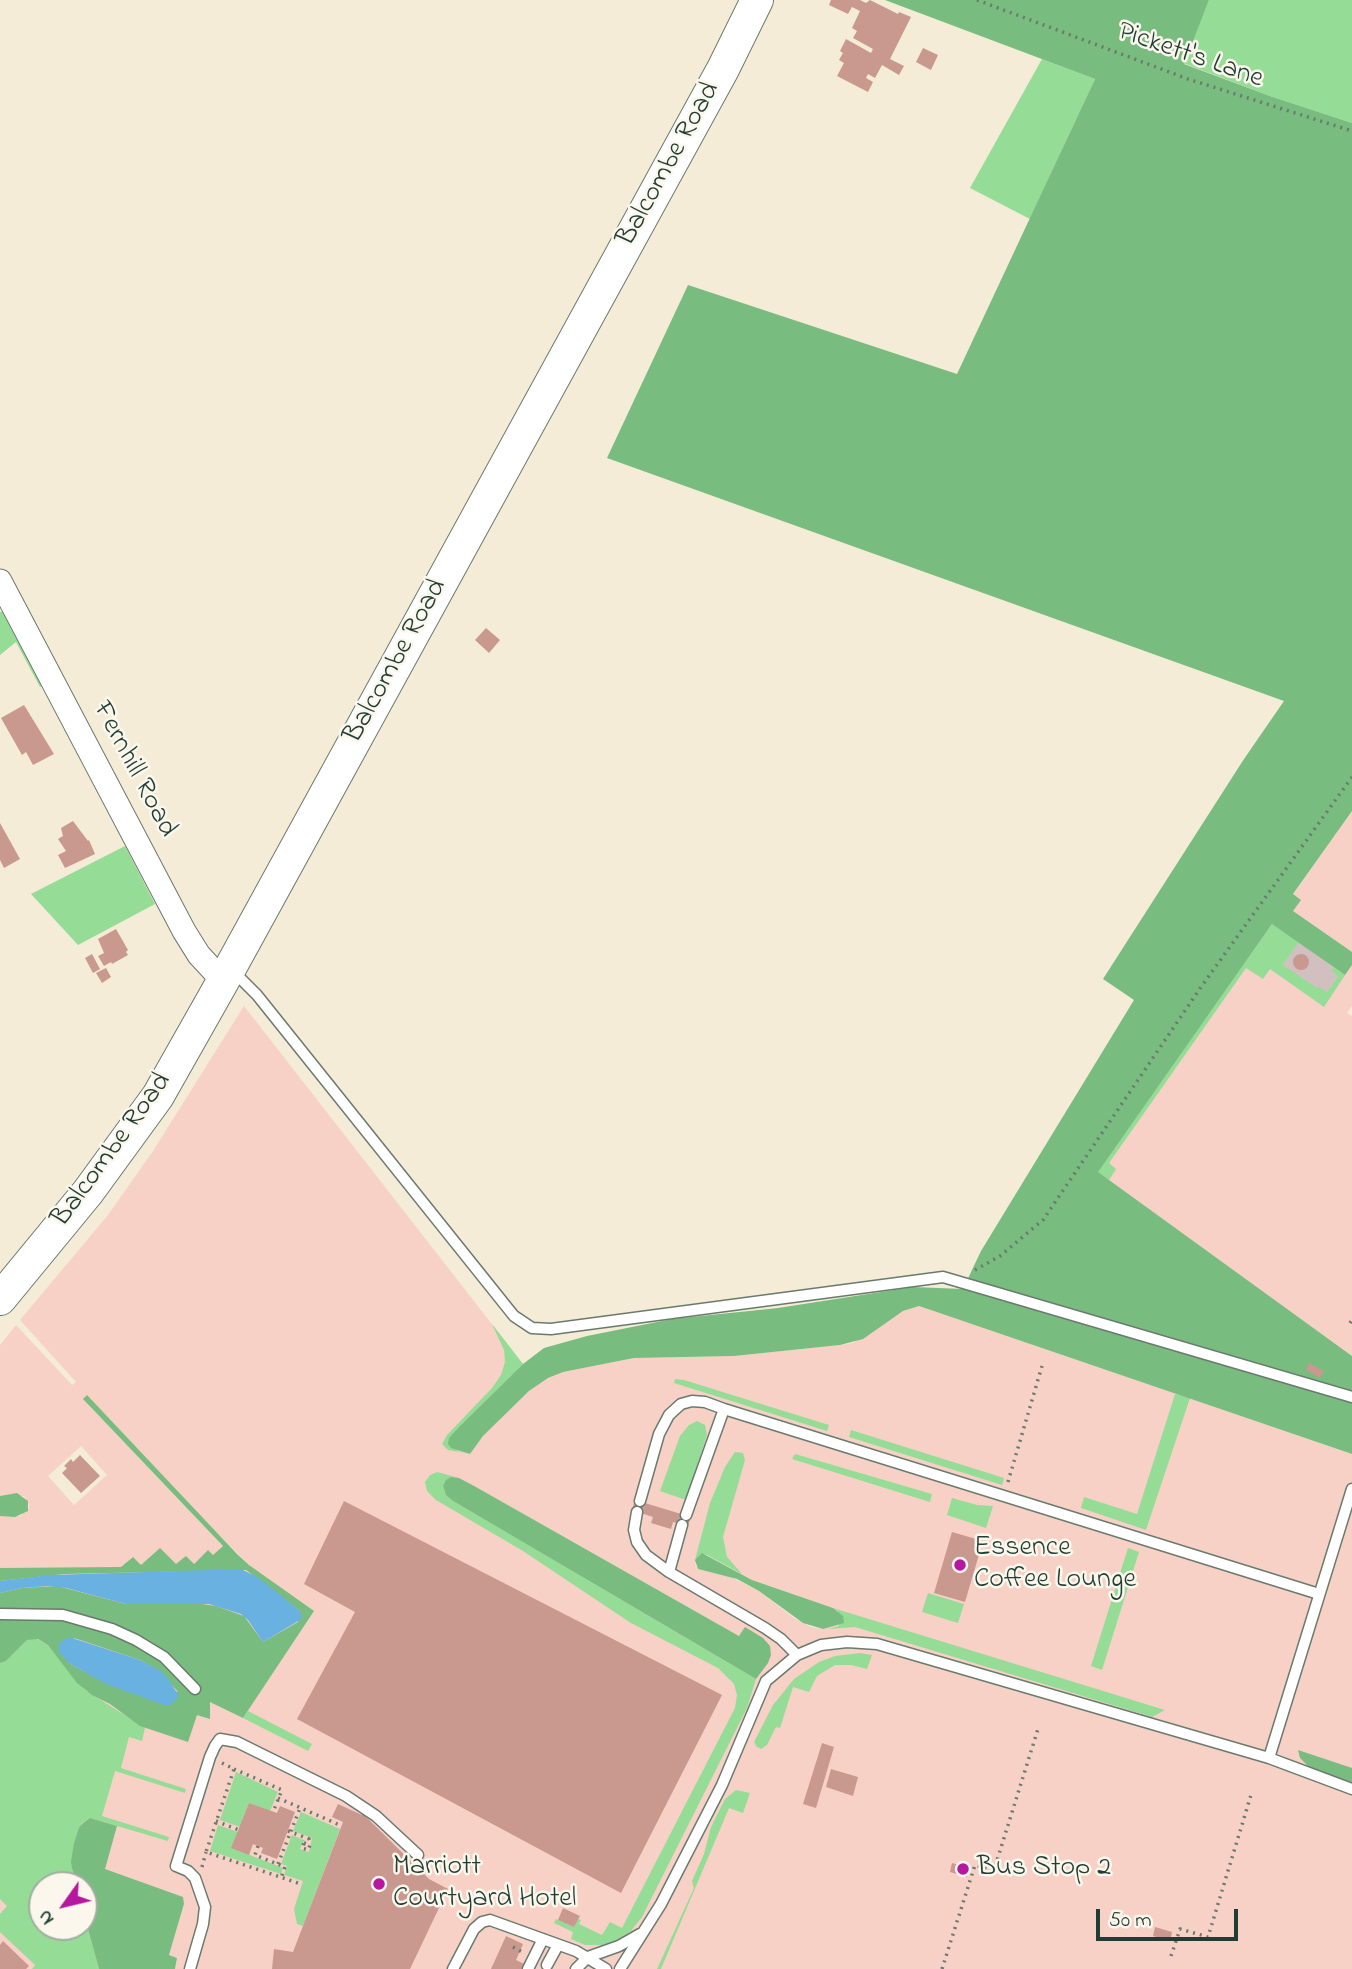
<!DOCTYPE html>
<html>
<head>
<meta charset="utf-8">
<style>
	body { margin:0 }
	#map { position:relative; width:1352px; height:1969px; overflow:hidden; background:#f4ecd6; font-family:"Indie Flower",sans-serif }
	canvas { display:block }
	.north { position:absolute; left:28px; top:1871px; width:70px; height:70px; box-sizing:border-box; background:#fbf7ec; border:2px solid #a3ada2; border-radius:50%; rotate:236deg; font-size:19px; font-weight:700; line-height:28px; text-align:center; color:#1f3d34 }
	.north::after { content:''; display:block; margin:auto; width:24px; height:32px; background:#b5179e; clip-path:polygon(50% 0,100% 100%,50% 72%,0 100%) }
	.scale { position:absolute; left:1096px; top:1909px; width:142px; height:32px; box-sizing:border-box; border:4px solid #1f3d34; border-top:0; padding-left:9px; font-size:21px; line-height:24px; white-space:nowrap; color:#1f3d34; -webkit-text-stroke:5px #fbf7ec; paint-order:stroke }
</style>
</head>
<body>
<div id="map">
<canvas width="1352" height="1969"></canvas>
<div class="north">N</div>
<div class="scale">50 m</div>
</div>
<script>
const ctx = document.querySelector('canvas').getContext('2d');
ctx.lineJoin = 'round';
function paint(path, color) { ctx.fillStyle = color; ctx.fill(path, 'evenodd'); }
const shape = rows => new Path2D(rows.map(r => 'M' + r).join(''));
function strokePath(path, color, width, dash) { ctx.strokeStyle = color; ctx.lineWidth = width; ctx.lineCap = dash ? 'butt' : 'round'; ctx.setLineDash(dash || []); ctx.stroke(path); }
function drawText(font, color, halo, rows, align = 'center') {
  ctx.font = font + ' "Indie Flower",sans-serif'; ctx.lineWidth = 5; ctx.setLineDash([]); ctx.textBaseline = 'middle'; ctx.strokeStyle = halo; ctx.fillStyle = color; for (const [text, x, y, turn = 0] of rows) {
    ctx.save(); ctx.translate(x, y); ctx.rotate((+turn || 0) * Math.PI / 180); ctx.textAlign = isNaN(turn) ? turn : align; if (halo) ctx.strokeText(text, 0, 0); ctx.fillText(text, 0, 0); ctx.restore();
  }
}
paint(shape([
	[1352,811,1352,1006,1347,1013,1352,1016,1352,1356,1097,1172],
	[244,1006,523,1364,449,1438,470,1454,483,1436,529,1391,548,1378,563,1372,634,1358,734,1356,840,1345,853,1343,903,1311,919,1306,1352,1454,1352,1969,175,1969,177,1958,169,1955,184,1905,72,1872,75,1885,42,1885,42,1927,84,1927,84,1915,99,1969,0,1969,0,1516,20,1516,29,1508,29,1504,24,1496,0,1496,0,1345,16,1325,72,1385,76,1382,20,1320,108,1215,153,1151],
	[83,1399,249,1565,123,1567,132,1557,141,1565,194,1564,208,1551,213,1555,223,1546],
	[81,1446,107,1475,74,1505,48,1476],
	[476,1487,755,1645,741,1670,453,1501],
	[707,1554,752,1580,833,1608,823,1629,811,1627,794,1618,759,1591,731,1577,698,1569,695,1564]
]), '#f7d1c6');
paint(shape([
	[1299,942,1333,967,1331,971,1338,976,1327,992,1317,989,1283,965]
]), '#d2bfbf');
paint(shape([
	[1209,0,1352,0,1352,123,1270,96,1183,63],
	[1042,59,1095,79,1030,219,970,188],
	[3,611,43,685,40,687,16,642,0,655,0,612],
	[125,846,155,904,78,945,31,894],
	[1272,924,1299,942,1283,965,1317,988,1319,987,1327,992,1338,976,1331,971,1333,967,1345,975,1324,1007,1270,969,1263,979,1246,968,1109,1163,1116,1169,1109,1180,1097,1172],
	[492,1324,523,1364,461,1425,457,1451,470,1454,448,1450,442,1444,447,1435,492,1388,501,1375,505,1362,504,1350],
	[675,1379,684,1380,829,1425,827,1431,674,1383],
	[1175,1394,1190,1398,1146,1530,1081,1508,1084,1497,1137,1514],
	[697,1421,705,1425,707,1435,686,1500,660,1491,680,1436,689,1425],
	[851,1430,1004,1478,1002,1485,849,1437],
	[735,1452,743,1453,745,1460,723,1537,727,1557,742,1574,705,1554,695,1560,710,1503,725,1467],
	[795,1454,932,1494,930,1502,792,1459],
	[437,1472,459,1478,451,1477,443,1486,445,1492,453,1501,756,1679,747,1708,642,1917,631,1931,615,1941,602,1945,585,1945,571,1939,573,1932,554,1923,556,1919,574,1927,578,1919,581,1920,579,1924,602,1935,610,1922,622,1928,735,1708,737,1695,734,1684,718,1668,631,1623,523,1551,436,1500,427,1491,425,1482,430,1475],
	[952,1498,977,1505,993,1506,986,1528,947,1515],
	[1128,1548,1139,1552,1102,1670,1091,1666],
	[928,1593,964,1604,958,1623,922,1612],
	[833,1608,1165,1710,1152,1717,855,1627,828,1629,839,1626,838,1611],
	[35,1638,48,1645,85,1690,145,1728,142,1741,129,1737,121,1768,186,1789,185,1793,115,1771,102,1816,169,1837,168,1841,90,1818,82,1823,74,1843,72,1872,75,1885,42,1885,42,1927,84,1927,84,1915,99,1969,32,1969,35,1965,0,1932,0,1914,7,1906,0,1899,0,1663,6,1661,27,1640],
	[860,1653,872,1655,867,1669,851,1665,835,1665,817,1676,809,1692,793,1687,780,1728,776,1727,767,1745,761,1749,756,1746,754,1742,773,1705,794,1679,819,1662,835,1656],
	[248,1711,312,1744,308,1751,243,1718],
	[236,1772,278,1792,270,1811,249,1803,240,1827,220,1820],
	[736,1790,750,1793,743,1813,729,1808,661,1969,657,1969,694,1888,692,1881,704,1854,711,1827,725,1799],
	[301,1812,340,1829,303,1926,297,1924,294,1909,303,1881,284,1875,287,1866,281,1864,292,1835,306,1841,303,1842,300,1849,309,1852,312,1838,293,1831],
	[218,1825,238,1832,232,1848,283,1868,281,1874,210,1851]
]), '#95dc96');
paint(shape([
	[885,0,1209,0,1184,64,1270,96,1352,123,1352,811,1293,894,1301,900,1293,911,1352,952,1352,965,1345,975,1272,924,1098,1172,1352,1356,1352,1454,919,1306,903,1311,863,1339,840,1345,734,1356,634,1358,563,1372,548,1378,529,1391,483,1436,470,1454,451,1448,448,1444,449,1438,461,1425,523,1364,544,1348,587,1336,672,1319,778,1308,913,1287,963,1289,981,1251,1134,1000,1103,979,1244,759,1284,701,607,458,688,285,957,374,1095,79],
	[87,1395,237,1554,249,1565,314,1611,243,1718,210,1702,210,1719,197,1715,188,1742,140,1726,110,1704,92,1695,77,1683,48,1645,38,1639,27,1640,6,1661,0,1663,0,1593,22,1588,57,1586,126,1604,195,1603,216,1606,244,1616,263,1642,298,1622,300,1611,246,1570,64,1574,0,1581,0,1568,121,1567,133,1557,141,1565,160,1548,176,1564,186,1556,194,1564,208,1550,213,1555,223,1546,83,1399],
	[74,1638,140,1660,160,1671,178,1692,85,1672,69,1663],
	[451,1477,459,1478,476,1487,739,1636,745,1627,763,1638,770,1646,771,1655,768,1663,756,1679,688,1639,453,1501,446,1495,443,1486,446,1480],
	[17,1493,28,1501,28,1511,15,1517,0,1516,0,1496],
	[702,1553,752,1580,833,1608,843,1616,844,1623,823,1629,803,1623,759,1591,737,1579,698,1569,695,1560],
	[1298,1750,1352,1768,1352,1782,1309,1767,1300,1758],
	[90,1818,117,1826,105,1869,183,1897,184,1904,169,1955,177,1958,175,1969,99,1969,84,1915,84,1885,75,1885,71,1862,74,1843,79,1828,83,1823]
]), '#78bc7f');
paint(shape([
	[241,1569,259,1578,300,1611,302,1618,300,1620,263,1642,248,1620,241,1614,209,1604,126,1604,66,1588,49,1586,22,1588,0,1593,0,1581,51,1575],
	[69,1637,140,1660,161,1671,169,1680,179,1696,170,1705,164,1705,106,1684,69,1663,59,1652,59,1643]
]), '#69b1e0');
paint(shape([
	[831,0,860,0,866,3,870,0,898,14,899,12,911,17,890,59,904,66,899,75,882,65,875,78,868,74,866,78,873,82,868,92,837,76,844,63,839,60,843,53,840,51,846,39,871,53,873,49,853,38,857,31,852,28,860,11,852,7,848,14,829,5],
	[923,48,938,55,931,70,916,62],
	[486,628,500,640,489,653,475,640],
	[24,705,54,754,33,765,26,752,22,755,1,718],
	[73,821,88,841,89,840,95,854,65,868,58,855,66,851,58,839,63,836,61,828],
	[0,823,20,859,4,868,0,860],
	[116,929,128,950,126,952,128,955,112,964,111,962,104,966,98,956,104,953,98,939],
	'1293 962a8 8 0 1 1 16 0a8 8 0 1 1-16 0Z',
	[92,954,100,969,93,973,85,958],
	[106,968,111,977,102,983,96,973],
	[1309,1363,1324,1371,1320,1378,1306,1370],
	[80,1455,100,1476,81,1493,62,1473,67,1468,64,1466,71,1459,73,1462],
	[635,1500,691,1517,688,1526,673,1522,671,1529,651,1523,653,1517,632,1510],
	[344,1501,722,1695,621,1893,297,1719,355,1612,304,1584],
	[952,1532,983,1541,965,1602,934,1593],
	[822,1743,834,1747,816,1808,803,1804],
	[831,1769,858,1777,853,1796,826,1787],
	[249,1803,277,1813,280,1806,295,1812,277,1859,261,1853,263,1848,253,1844,249,1855,231,1848],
	[338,1804,362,1815,362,1813,429,1879,448,1889,410,1969,272,1969,274,1949,293,1952,343,1822,332,1817],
	[952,1863,970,1868,967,1877,950,1872],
	[563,1908,580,1916,574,1927,558,1920],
	[1155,1927,1172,1932,1170,1941,1153,1936],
	[506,1936,523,1944,516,1960,535,1969,491,1969],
	[3,1941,29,1966,26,1969,0,1969,0,1945]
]), '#c9988e');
const service = shape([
	[232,970,257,995,514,1316,532,1328,551,1329,943,1277,1352,1397],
	[640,1501,659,1434,669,1415,681,1404,692,1401,705,1402,724,1409],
	[637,1512,634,1530,637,1542,646,1555,669,1572],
	[686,1515,724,1409,1319,1594],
	[682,1525,669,1572,765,1628,781,1639,797,1655],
	[0,1614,63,1615,112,1629,136,1640,164,1657,195,1689],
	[1269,1758,1352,1489],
	[547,1965,558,1945],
	[190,1969,203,1924,205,1907,195,1878,188,1871,176,1866,210,1757,215,1746,220,1739,237,1742,346,1796,376,1816,418,1855],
	[453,1969,474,1929,482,1922,490,1920,576,1951,606,1969],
	[528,1969,543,1939],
	[576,1969,588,1957,619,1946,640,1934],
	[620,1969,661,1904,722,1785,766,1681,797,1655,821,1645,847,1642,877,1644,1269,1758,1352,1789]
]);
const minor = shape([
	[0,581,184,931,199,955,223,981]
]);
const secondary = shape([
	[0,1299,88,1192,158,1096,223,981,723,69,757,0]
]);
strokePath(service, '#6a7a6d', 13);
strokePath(minor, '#6a7a6d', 25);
strokePath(secondary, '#6a7a6d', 34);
strokePath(shape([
	[977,0,1188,79,1352,131],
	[975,1270,1000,1256,1043,1220,1201,987,1352,777],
	[1350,1323,1352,1320],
	[1008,1482,1042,1366],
	[222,1763,234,1769,206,1852,298,1883],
	[234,1769,282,1790,273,1812],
	[278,1798,342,1826],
	[216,1821,239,1830],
	[288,1831,309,1839,307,1844],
	[304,1843,310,1845,308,1850,302,1848,304,1843],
	[258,1846,255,1855,285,1867,281,1878],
	[278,1864,300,1808],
	[202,1867,206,1852],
	[513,1947,522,1952],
	[1171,1956,1180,1929,1208,1937,1251,1795],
	[942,1969,975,1865,994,1870,1038,1729]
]), '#6a7a6d', 3.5, [2, 5]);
strokePath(service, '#fff', 10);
strokePath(minor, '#fff', 23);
strokePath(secondary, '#fff', 32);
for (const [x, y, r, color] of [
	[960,1565,7,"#b5179e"],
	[963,1869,7,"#b5179e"],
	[379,1884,7,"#b5179e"]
]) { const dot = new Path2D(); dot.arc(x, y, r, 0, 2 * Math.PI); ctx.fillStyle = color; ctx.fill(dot); strokePath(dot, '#fbf7ec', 2.5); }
drawText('28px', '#1f3d34', '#fbf7ec', [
	["Pickett's Lane",1190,57,19],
	["Balcombe Road",670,165,-61],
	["Balcombe Road",397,662,-61],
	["Fernhill Road",133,770,62],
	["Balcombe Road",113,1151,-54]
]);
drawText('28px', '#1f3d34', '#fbf7ec', [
	["Essence",974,1549],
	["Coffee Lounge",974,1581],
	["Marriott",393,1868],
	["Courtyard Hotel",393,1900],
	["Bus Stop 2",977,1869]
], 'left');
</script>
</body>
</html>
